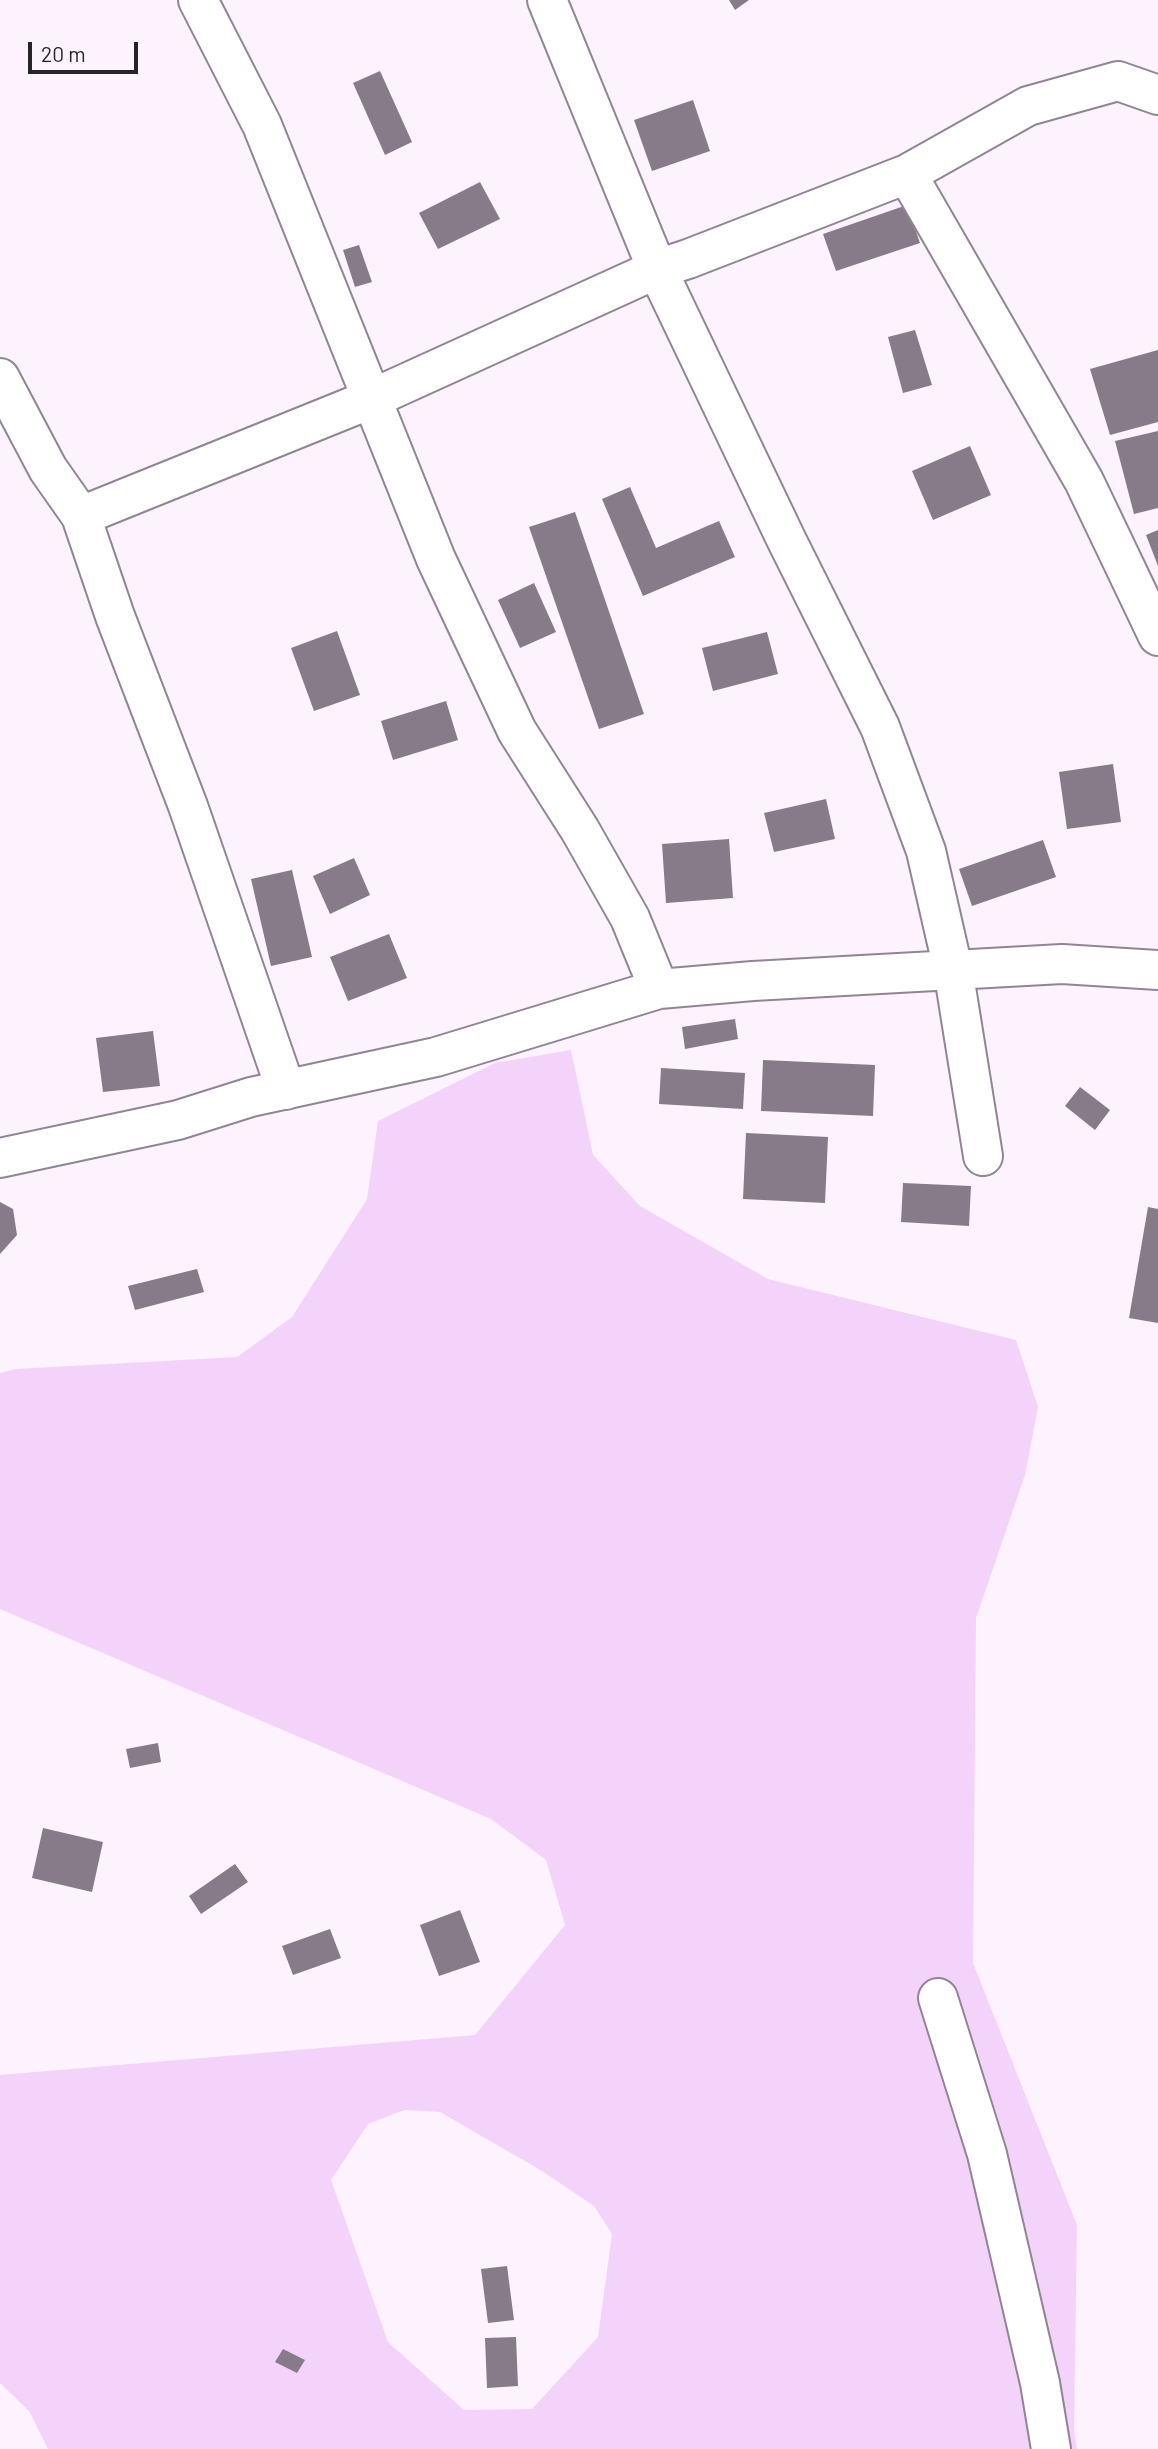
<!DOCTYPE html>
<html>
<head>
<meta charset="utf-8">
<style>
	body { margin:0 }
	#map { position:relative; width:1158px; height:2449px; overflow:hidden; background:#fcf3fe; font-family:Barlow,sans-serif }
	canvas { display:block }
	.scale { position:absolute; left:28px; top:42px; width:110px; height:32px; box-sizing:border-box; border:4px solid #282229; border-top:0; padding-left:9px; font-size:21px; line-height:24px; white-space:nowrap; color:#282229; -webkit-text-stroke:5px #fcf3fe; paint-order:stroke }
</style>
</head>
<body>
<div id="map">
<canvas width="1158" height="2449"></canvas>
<div class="scale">20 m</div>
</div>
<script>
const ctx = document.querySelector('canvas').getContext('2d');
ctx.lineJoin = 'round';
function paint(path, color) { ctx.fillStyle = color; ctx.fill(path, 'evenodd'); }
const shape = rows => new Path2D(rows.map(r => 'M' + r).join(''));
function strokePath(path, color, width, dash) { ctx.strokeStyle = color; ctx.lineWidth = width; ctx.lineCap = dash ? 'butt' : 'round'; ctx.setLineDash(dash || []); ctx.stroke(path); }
paint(shape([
	[571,1050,593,1155,640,1206,768,1279,1016,1340,1038,1407,1025,1475,976,1618,973,1963,1077,2225,1074,2430,1077,2449,48,2449,29,2411,0,2383,0,2075,475,2035,565,1925,546,1860,491,1819,0,1609,0,1373,15,1369,237,1357,292,1317,367,1199,378,1121,495,1063],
	[404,2110,440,2112,542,2171,594,2206,612,2234,598,2337,532,2409,464,2410,388,2342,331,2180,368,2124]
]), '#f4d3fa');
paint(shape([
	[729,0,749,0,735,10],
	[380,71,412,142,385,155,353,83],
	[693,100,710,151,652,171,634,120],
	[480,182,500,219,438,249,419,213],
	[907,205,920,243,836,271,823,234],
	[359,245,372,282,355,287,343,250],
	[915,330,932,385,903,393,888,337],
	[1158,350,1158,422,1110,435,1090,369],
	[1158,431,1158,508,1134,514,1115,441],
	[970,446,991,495,933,520,912,471],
	[630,487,656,548,719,521,735,557,643,596,602,499],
	[575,512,644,714,599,729,529,527],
	[1158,530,1158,566,1146,535],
	[534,583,556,632,520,648,498,600],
	[337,631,360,695,314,711,291,648],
	[767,632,778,674,713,691,702,648],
	[446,701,458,740,393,760,381,721],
	[1113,764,1121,822,1067,829,1059,772],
	[826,799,835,839,774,852,764,813],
	[729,839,733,898,666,903,662,844],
	[1043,840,1056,877,972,906,959,869],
	[354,858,370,895,330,914,313,876],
	[292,870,312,957,271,966,251,879],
	[389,934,407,978,348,1001,330,957],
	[735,1019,738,1039,685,1049,682,1027],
	[153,1031,160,1086,103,1092,96,1038],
	[763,1060,875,1065,873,1116,761,1111],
	[661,1068,745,1073,743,1109,659,1104],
	[1080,1087,1110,1110,1095,1130,1065,1106],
	[746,1133,828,1137,825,1203,743,1199],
	[903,1183,971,1186,969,1226,901,1222],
	[0,1202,13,1209,17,1235,0,1254],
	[1148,1207,1158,1209,1158,1323,1129,1318],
	[197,1269,204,1292,135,1310,128,1286],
	[158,1743,161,1762,130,1768,126,1749],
	[43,1828,103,1842,92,1892,32,1878],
	[235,1864,248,1882,201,1914,189,1896],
	[460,1910,480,1962,439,1976,420,1925],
	[330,1929,341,1958,293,1975,282,1946],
	[507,2266,514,2320,488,2323,481,2269],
	[516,2337,518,2386,487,2388,485,2338],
	[283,2349,305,2360,297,2373,275,2362]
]), '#877a89');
const minor = shape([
	[198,0,262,125,436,559,517,731,580,830,630,918,659,989],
	[547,0,657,269,786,539,880,727,926,851,953,969,983,1156],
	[907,174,1084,481,1158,636],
	[0,378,48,469,81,516,115,616,188,806,286,1090],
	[81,516,371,399,657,269,688,259,907,174,1028,106,1118,81,1158,95],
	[0,1158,178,1120,251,1097,436,1057,659,989,753,981,1062,964,1158,970],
	[938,1998,987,2154,1040,2383,1051,2449]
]);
strokePath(minor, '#918494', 42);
strokePath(minor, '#fff', 38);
</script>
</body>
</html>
